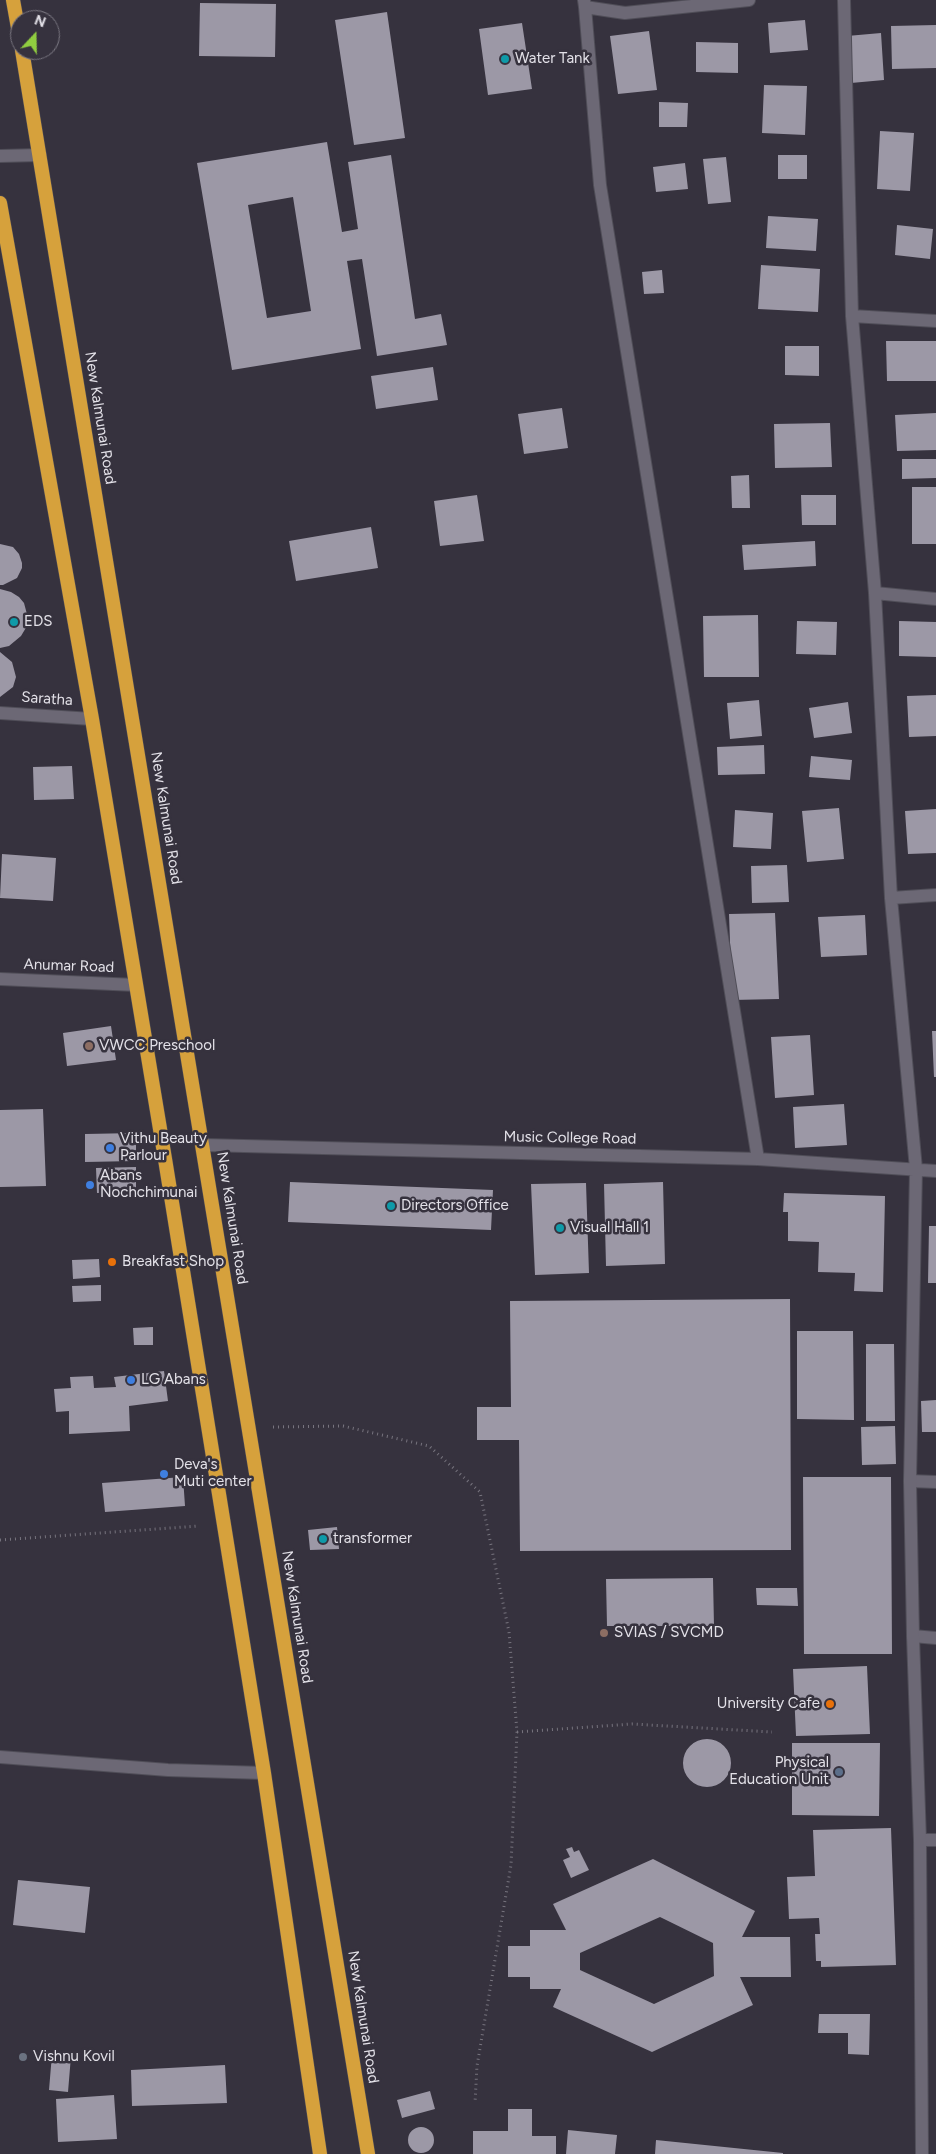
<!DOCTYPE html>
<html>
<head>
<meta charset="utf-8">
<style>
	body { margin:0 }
	#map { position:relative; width:936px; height:2154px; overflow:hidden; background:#36323e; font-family:Figtree,sans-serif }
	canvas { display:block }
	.north { position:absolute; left:10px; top:10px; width:50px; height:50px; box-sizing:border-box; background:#36323e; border:1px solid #7b7882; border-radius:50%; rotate:21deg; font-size:14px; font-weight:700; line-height:20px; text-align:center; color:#e3e1e8 }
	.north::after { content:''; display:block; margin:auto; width:18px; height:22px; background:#90cd40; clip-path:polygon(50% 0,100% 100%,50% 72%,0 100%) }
</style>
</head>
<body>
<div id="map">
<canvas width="936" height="2154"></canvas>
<div class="north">N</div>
</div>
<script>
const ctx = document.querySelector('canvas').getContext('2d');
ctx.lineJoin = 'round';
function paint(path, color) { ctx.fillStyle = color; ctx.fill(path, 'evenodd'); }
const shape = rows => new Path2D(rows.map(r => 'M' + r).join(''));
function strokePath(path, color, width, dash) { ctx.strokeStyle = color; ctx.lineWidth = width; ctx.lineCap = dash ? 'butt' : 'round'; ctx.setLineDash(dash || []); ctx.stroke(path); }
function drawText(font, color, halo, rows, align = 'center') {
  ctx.font = font + ' Figtree,sans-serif'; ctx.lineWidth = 5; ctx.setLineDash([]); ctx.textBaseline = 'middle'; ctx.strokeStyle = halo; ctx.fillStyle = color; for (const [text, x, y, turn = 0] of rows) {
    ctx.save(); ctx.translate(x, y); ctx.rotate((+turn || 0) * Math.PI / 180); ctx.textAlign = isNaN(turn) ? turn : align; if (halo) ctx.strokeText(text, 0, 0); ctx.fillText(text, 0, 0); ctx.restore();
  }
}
paint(shape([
	[200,3,276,4,275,57,199,56],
	[387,12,405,138,354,145,335,20],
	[805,20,808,50,770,53,768,23],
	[522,23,532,89,488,95,479,29],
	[936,25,936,68,892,69,891,26],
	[649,31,657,90,618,94,610,36],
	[881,33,884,80,851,83,847,36],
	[696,42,738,43,738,73,696,72],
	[764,85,807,86,805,135,762,133],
	[659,102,688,103,687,127,659,127],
	[880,131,914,133,910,191,877,189],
	[327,142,342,232,358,229,348,162,391,155,415,319,441,314,447,345,377,356,362,259,347,261,361,349,232,370,197,163],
	[293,197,311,311,267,318,248,205],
	[778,155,807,155,807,179,778,179],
	[726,157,731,202,708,204,703,159],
	[685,163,688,189,656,192,653,167],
	[768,216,818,219,816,251,766,248],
	[897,225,933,229,930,259,895,255],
	[761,265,820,269,818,312,758,309],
	[662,270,664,293,644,294,642,272],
	[886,341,936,341,936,381,887,381],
	[785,346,819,346,819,376,785,375],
	[433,367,438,400,376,409,371,376],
	[562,408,568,448,524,454,518,414],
	[936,413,936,450,897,451,895,415],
	[830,423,832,467,775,468,774,424],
	[902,459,936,459,936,478,902,479],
	[749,475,750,508,732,508,731,476],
	[912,487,936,487,936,544,912,544],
	[477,495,484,541,440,546,434,501],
	[801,495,836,495,836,525,802,525],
	[371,527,378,568,296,581,289,541],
	[815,541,816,566,744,570,742,545],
	[0,544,13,547,19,554,22,563,22,568,17,578,3,585,0,585],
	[0,589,11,592,19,597,24,603,28,618,27,626,21,636,9,646,0,648],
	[758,615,759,677,704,677,703,616],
	[797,621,837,622,836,655,796,654],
	[899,621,936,622,936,657,899,656],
	[0,652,12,662,16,677,13,687,0,697],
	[936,695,936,736,909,737,907,696],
	[759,700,762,736,730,739,727,703],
	[848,702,852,733,814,738,809,708],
	[764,745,765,774,718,775,717,747],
	[811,756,852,760,850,780,809,777],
	[72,766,74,799,34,800,33,767],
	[839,808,844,859,807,862,802,811],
	[936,809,936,853,908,854,905,811],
	[735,810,773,813,771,849,733,847],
	[2,854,56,858,53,901,0,898],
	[787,865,789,902,752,903,751,866],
	[775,913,779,999,732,1000,729,914],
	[865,915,867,955,821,957,818,917],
	[111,1026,116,1060,67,1066,63,1033],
	[932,1031,936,1031,936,1077,934,1077],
	[810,1035,814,1095,775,1098,771,1037],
	[844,1104,847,1145,795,1148,793,1107],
	[43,1109,46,1186,0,1187,0,1110],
	[136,1133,136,1161,85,1162,85,1134],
	[136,1167,136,1192,97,1193,96,1168],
	[290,1182,493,1190,491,1230,288,1222],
	[663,1182,665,1264,606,1266,604,1184],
	[586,1183,589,1273,535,1275,531,1184],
	[784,1193,885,1196,883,1292,854,1291,855,1273,818,1272,819,1242,788,1241,788,1212,783,1212],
	[929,1226,936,1226,936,1283,928,1283],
	[99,1259,100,1277,73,1279,72,1260],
	[101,1285,101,1301,73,1302,72,1286],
	[790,1299,791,1550,520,1551,519,1440,477,1440,477,1407,511,1407,510,1301],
	[153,1327,153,1345,134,1345,133,1328],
	[797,1331,853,1331,854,1420,797,1419],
	[866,1344,894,1344,895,1421,866,1421],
	[164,1371,168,1401,129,1406,130,1431,69,1434,69,1411,56,1412,54,1389,71,1388,70,1377,93,1376,94,1388,116,1387,114,1377],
	[936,1400,936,1432,922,1432,921,1401],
	[895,1426,896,1464,862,1465,861,1427],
	[183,1477,185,1506,105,1512,102,1483],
	[803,1477,891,1477,892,1654,804,1654],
	[337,1527,339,1549,310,1550,308,1530],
	[713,1578,714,1626,607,1626,606,1579],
	[756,1588,797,1588,798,1606,757,1605],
	[867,1666,870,1734,796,1736,793,1669],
	'683 1763a24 24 0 1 1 48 0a24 24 0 1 1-48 0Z',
	[792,1743,880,1743,879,1816,792,1815],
	[891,1828,896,1965,821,1967,821,1961,816,1961,815,1934,820,1934,819,1918,789,1919,787,1877,815,1876,813,1830],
	[572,1847,574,1852,579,1850,589,1870,571,1878,563,1860,570,1857,566,1849],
	[653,1859,755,1911,742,1937,790,1937,791,1977,740,1977,753,2005,652,2052,553,2007,561,1989,530,1989,530,1977,508,1977,508,1946,530,1946,530,1930,566,1930,553,1904],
	[660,1917,713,1943,714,1976,654,2004,580,1970,580,1953],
	[18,1880,90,1887,85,1933,13,1925],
	[819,2014,870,2014,869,2055,848,2054,848,2033,818,2033],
	[52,2054,71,2056,68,2092,49,2090],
	[225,2065,227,2103,132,2106,131,2070],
	[430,2091,435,2109,402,2118,397,2100],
	[114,2095,117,2139,58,2142,56,2099],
	[508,2109,532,2109,532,2136,556,2136,556,2154,473,2154,473,2131,508,2131],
	'408 2140a13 13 0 1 1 26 0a13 13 0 1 1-26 0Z',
	[568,2130,617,2135,615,2154,566,2154],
	[656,2140,783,2153,783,2154,655,2154]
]), '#9c98a6');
const service = shape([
	[910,1481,936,1482],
	[913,1636,936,1638],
	[0,1757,168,1770,264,1773],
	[920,1840,936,1840]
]);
const minor = shape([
	[584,0,585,7,625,13,749,0],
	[844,0,852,316,875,593,891,898,916,1169,910,1481,913,1636,920,1840,922,2154],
	[585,7,600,185,758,1159],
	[0,156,40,155],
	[852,316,936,321],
	[875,593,936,599],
	[0,713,92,719],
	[891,898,936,895],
	[0,979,136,985],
	[204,1145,758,1159,936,1171]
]);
const trunk = shape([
	[13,0,20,39],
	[22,50,368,2154],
	[0,203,92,719,165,1159,264,1773,320,2154]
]);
strokePath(service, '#504e58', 14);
strokePath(minor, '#504e58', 14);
strokePath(trunk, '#504e58', 15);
strokePath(shape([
	[273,1427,343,1426,429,1446,480,1492,509,1632,517,1732,511,1865,477,2066,475,2103],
	[0,1540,199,1526],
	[517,1732,632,1724,772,1732]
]), '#77747e', 3, [1, 4]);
strokePath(service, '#6c6875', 12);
strokePath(minor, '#6c6875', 12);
strokePath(trunk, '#d6a13c', 14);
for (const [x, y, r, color] of [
	[505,59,5,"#0f9aa8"],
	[14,622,5,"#0f9aa8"],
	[89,1046,5,"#8d6e63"],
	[110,1148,5,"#3f7fe0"],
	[90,1185,5,"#3f7fe0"],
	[391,1206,5,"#0f9aa8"],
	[560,1228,5,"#0f9aa8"],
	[112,1262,5,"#e8710a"],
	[131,1380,5,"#3f7fe0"],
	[164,1474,5,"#3f7fe0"],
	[323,1539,5,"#0f9aa8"],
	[604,1633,5,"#8d6e63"],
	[830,1704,5,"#e8710a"],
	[839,1772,5,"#5c6f8a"],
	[23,2057,5,"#6b7280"]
]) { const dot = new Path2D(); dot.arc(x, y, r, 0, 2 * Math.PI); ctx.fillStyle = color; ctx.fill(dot); strokePath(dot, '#36323e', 2); }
drawText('15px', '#e3e1e8', '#36323e', [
	["Water Tank",515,59],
	["EDS",24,622],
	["VWCC Preschool",99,1046],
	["Vithu Beauty",120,1139],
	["Parlour",120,1156],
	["Abans",100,1176],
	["Nochchimunai",100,1193],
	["Directors Office",401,1206],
	["Visual Hall 1",570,1228],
	["Breakfast Shop",122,1262],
	["LG Abans",141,1380],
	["Deva's",174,1465],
	["Muti center",174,1482],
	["transformer",333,1539],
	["SVIAS / SVCMD",614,1633],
	["University Cafe",820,1704,"right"],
	["Physical",829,1763,"right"],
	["Education Unit",829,1780,"right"],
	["Vishnu Kovil",33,2057]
], 'left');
drawText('15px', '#e3e1e8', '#36323e', [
	["New Kalmunai Road",100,418,81],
	["Saratha",47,699,4],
	["New Kalmunai Road",166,818,81],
	["Anumar Road",69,966,2],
	["Music College Road",570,1138,1],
	["New Kalmunai Road",232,1218,81],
	["New Kalmunai Road",297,1617,81],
	["New Kalmunai Road",363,2017,81]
]);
</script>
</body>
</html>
